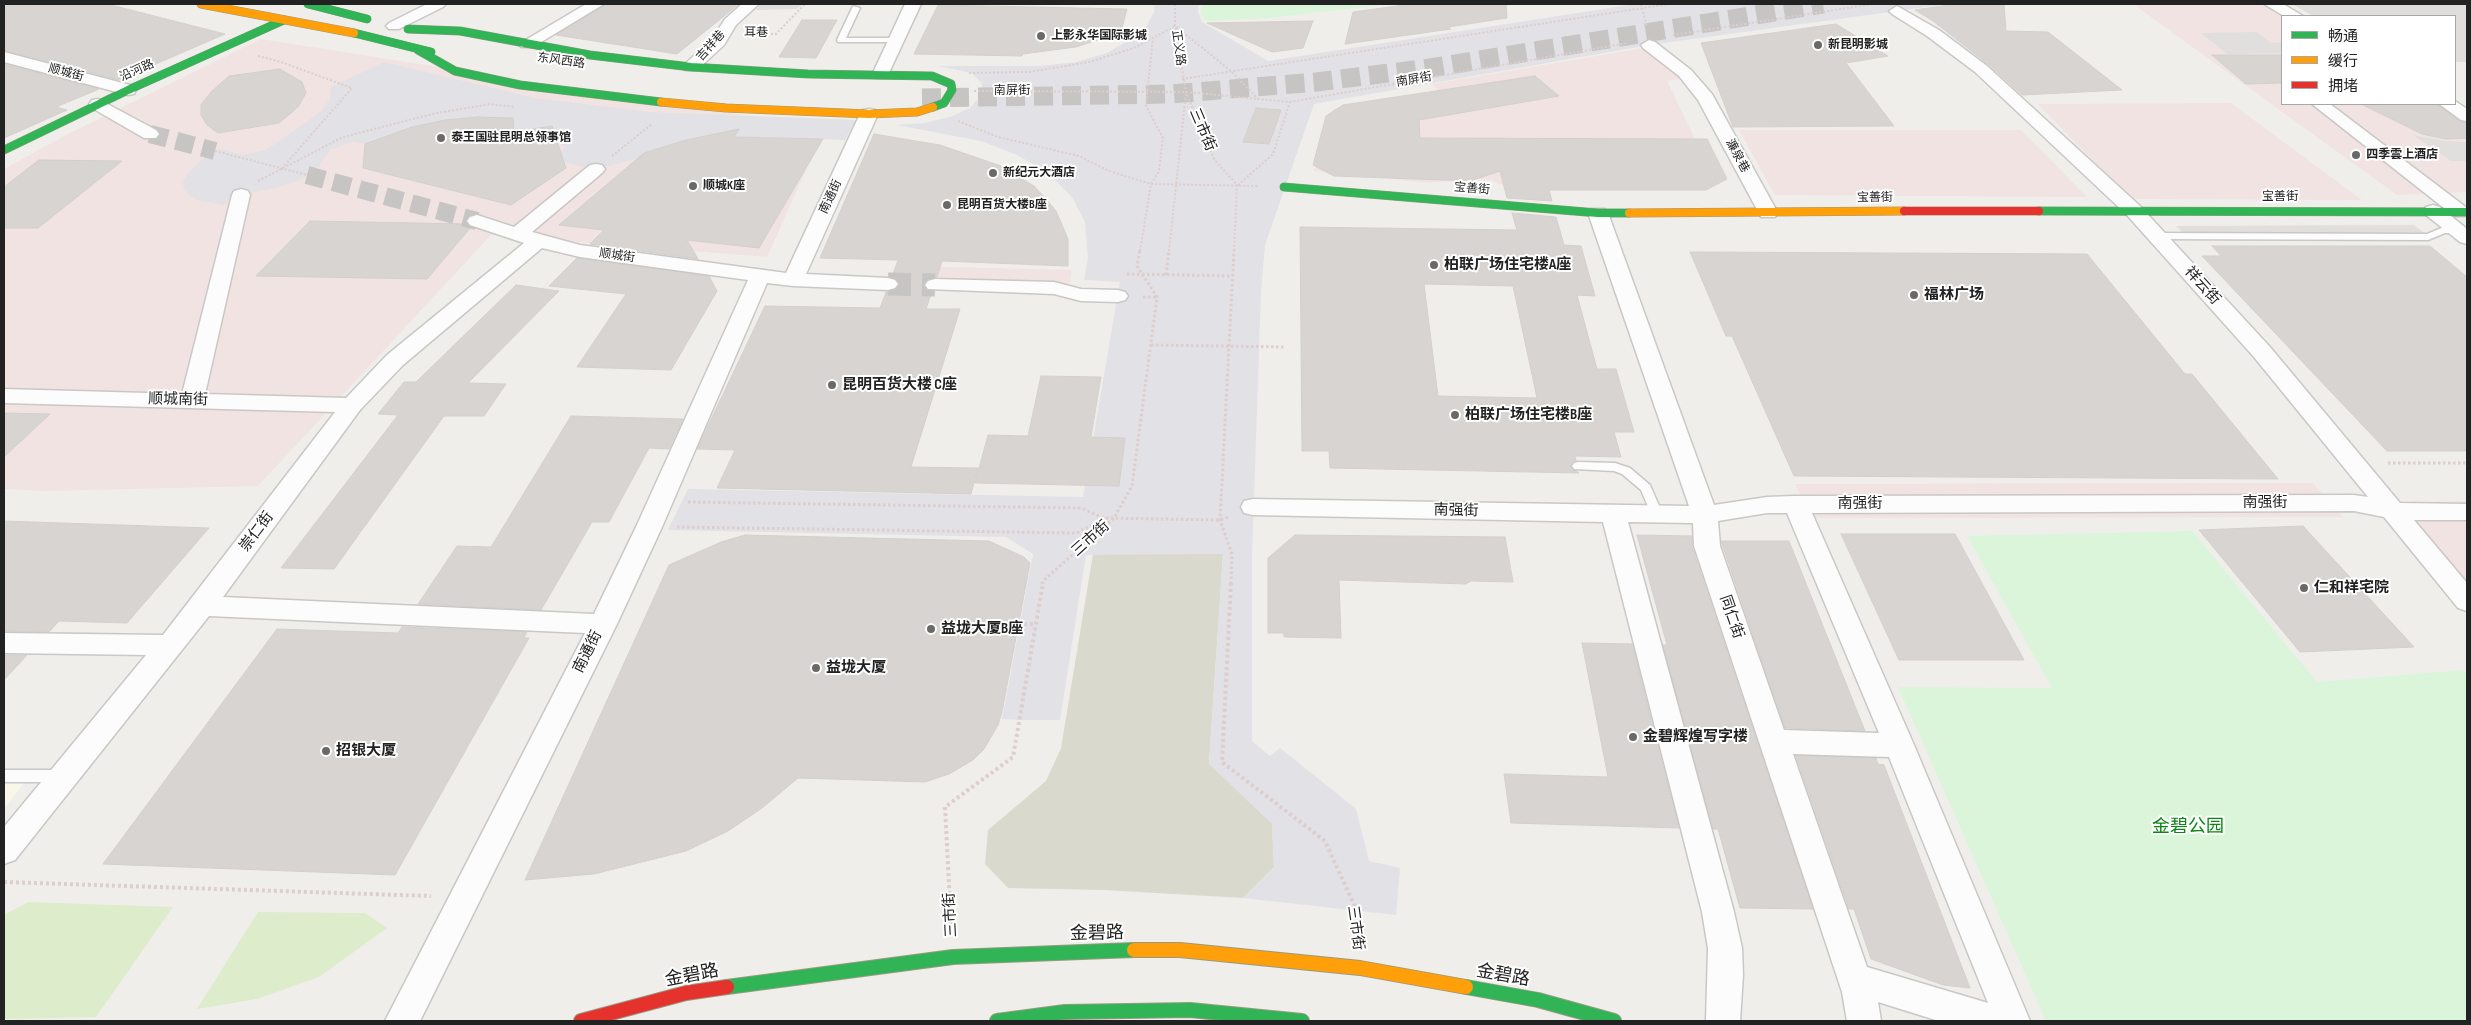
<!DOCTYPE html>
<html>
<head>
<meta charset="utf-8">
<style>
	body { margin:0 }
	#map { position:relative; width:2471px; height:1025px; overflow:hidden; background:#f0eeeb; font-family:"Sofia Sans Condensed","Noto Sans SC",sans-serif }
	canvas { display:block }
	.frame { position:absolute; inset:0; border:5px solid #222; pointer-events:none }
	.legend { position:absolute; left:2281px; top:15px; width:175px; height:90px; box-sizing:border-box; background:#fff; border:1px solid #a7a7a7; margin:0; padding:6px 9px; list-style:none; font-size:15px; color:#222 }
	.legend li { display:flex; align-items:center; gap:10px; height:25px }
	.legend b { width:25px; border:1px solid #a7a7a7 }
</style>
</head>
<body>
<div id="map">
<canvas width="2471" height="1025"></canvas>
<div class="frame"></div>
<ul class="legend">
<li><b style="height:6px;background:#30b455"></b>畅通</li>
<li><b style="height:6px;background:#ff9f0a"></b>缓行</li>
<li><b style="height:6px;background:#e5322d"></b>拥堵</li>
</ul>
</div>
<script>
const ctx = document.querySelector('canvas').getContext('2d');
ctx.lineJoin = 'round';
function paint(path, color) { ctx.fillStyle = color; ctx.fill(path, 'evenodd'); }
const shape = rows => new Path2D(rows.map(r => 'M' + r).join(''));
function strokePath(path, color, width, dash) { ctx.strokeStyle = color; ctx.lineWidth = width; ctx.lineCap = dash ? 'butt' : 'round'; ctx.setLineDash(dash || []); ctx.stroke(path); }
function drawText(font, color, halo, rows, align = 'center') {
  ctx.font = font + ' "Sofia Sans Condensed","Noto Sans SC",sans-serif'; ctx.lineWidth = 4; ctx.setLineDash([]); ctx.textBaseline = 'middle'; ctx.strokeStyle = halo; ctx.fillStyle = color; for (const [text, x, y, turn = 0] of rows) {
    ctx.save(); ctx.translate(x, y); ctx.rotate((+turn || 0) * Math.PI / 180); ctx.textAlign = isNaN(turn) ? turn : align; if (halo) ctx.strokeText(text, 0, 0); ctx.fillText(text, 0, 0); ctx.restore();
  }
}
paint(shape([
	[761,4,803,4,797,9,756,10],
	[2292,4,2467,4,2467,62,2455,62,2455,16,2313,16]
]), '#dfdedc');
paint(shape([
	[2133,4,2272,4,2298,16,2282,16,2282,104,2443,104,2467,118,2467,192,2397,195],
	[261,39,825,128,767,257,491,235,258,486,44,491,4,489,4,169,66,135],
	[1644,48,1683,78,1667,81,1695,139,1491,139,1504,186,1490,180,1469,178,1429,183,1314,171,1333,109,1439,91,1432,84],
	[2231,103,2362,200,2130,199,2038,104],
	[1739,130,2021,130,2087,197,1775,195],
	[905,266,1072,270,1069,285,899,281],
	[2313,483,2343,517,1811,518,1795,484],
	[2467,501,2467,589,2397,502]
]), '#f1e3e1');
paint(shape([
	[4,783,24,783,4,809]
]), '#f8f7e8');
paint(shape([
	[1093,554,1223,554,1209,763,1272,823,1274,867,1243,898,1104,890,1008,888,985,864,988,830,1046,781,1061,748]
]), '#d9d9cd');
paint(shape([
	[28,902,173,907,96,1017,4,1019,4,915],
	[258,912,365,913,387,928,319,977,257,999,197,1009]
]), '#ddeccb');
paint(shape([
	[1202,4,1391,4,1269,18,1205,21,1201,12],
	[2192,531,2317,682,2463,670,2467,675,2467,1021,2046,1021,1898,687,2052,688,1967,536]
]), '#daf5da');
paint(shape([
	[2257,32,2271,43,2282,42,2282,53,2227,54,2201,33],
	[2413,135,2445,141,2467,142,2467,161,2451,161],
	[2414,225,2427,235,2186,236,2176,226]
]), '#e0dfde');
paint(shape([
	[1155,4,1199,4,1198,12,1202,22,1268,61,1635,4,1948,4,1649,45,1314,104,1265,245,1261,292,1252,555,1252,741,1270,756,1280,748,1356,809,1369,861,1400,868,1396,915,1243,898,1274,867,1272,824,1209,764,1223,554,1086,555,1060,720,1019,720,1002,719,1033,554,1006,537,668,530,688,489,1083,497,1120,282,1084,280,1088,258,1085,222,1072,197,1047,172,1017,155,981,141,897,125,924,123,950,117,970,108,981,96,982,84,972,73,938,66,1041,66,1076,62,1107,53,1144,31,1154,12],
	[384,62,535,98,650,112,856,120,845,140,760,137,726,148,736,132,724,132,686,140,629,161,596,169,566,163,547,156,566,148,556,139,552,126,514,132,513,118,478,117,445,120,412,127,365,144,353,141,330,150,319,166,300,180,275,188,234,196,224,205,197,200,189,195,184,189,183,182,187,174,204,158,220,149,243,155,266,150,322,111,330,98,331,87]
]), '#e2e1e5');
const building = shape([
	[4,4,107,4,225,34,119,80,4,50,4,4],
	[606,4,739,4,677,54,556,35,606,4],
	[1412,4,1506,4,1507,18,1448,27,1451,29,1345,44,1353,12,1412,4],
	[1956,4,2004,4,2006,31,2048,32,2122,90,2022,95,1988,64,1933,21,1915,10,1956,4],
	[938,5,1127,9,1121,32,1076,47,1023,54,1022,56,914,54,938,5],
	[802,20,837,20,816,58,779,57,802,20],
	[1313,21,1303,48,1272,52,1207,23,1313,21],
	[1836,24,1888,56,1846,63,1894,126,1733,127,1701,43,1836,24],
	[2212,55,2282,55,2282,83,2246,84,2212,55],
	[4,64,99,89,56,107,67,110,4,138,4,64],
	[280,69,302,82,306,93,298,107,279,123,218,133,207,125,201,115,201,105,211,92,229,76,280,69],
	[1535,76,1559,96,1419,120,1420,138,1707,139,1727,179,1706,190,1549,190,1552,201,1507,198,1500,171,1470,181,1334,176,1313,165,1326,116,1343,105,1535,76],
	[2361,104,2437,104,2460,122,2467,123,2467,138,2446,139,2422,134,2361,104],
	[1256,108,1281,110,1269,144,1243,142,1256,108],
	[478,117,513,118,514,132,552,126,566,168,511,205,363,168,365,144,412,127,445,120,478,117],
	[739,129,734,137,823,139,759,248,687,240,698,259,590,244,604,230,559,225,644,153,686,140,739,129],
	[874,134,940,145,1001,166,1034,186,1046,199,1056,211,1068,239,1068,266,942,261,937,277,927,279,924,284,926,290,932,291,926,309,960,309,911,467,978,468,971,494,717,488,735,450,697,449,765,306,880,308,886,292,896,290,900,285,896,279,892,277,898,260,820,258,874,134],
	[39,160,122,161,38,228,4,228,4,187,39,160],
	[1512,213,1556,217,1564,245,1581,246,1595,296,1577,295,1597,369,1616,369,1634,432,1614,432,1621,457,1575,456,1576,460,1572,462,1570,467,1579,473,1330,468,1329,451,1302,451,1300,227,1517,230,1512,213],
	[1424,284,1513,286,1537,398,1438,396,1424,284],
	[310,221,467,224,471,227,427,279,256,276,310,221],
	[2212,246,2430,246,2467,277,2467,451,2387,451,2202,256,2221,256,2212,246],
	[1690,252,2087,254,2185,374,2192,374,2278,479,1794,476,1732,336,1726,336,1690,252],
	[577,258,709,276,717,291,671,370,577,367,626,294,549,286,577,258],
	[516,285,559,291,468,383,506,384,484,416,444,416,334,569,281,568,398,415,378,414,404,382,416,382,516,285],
	[1041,376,1101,377,1091,437,1125,438,1119,486,975,483,988,435,1028,436,1041,376],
	[4,413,50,414,4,457,4,413],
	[571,416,683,419,669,449,649,448,609,522,592,522,541,610,418,604,457,546,491,547,571,416],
	[4,521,209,528,127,623,59,621,49,632,4,631,4,521],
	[2303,526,2414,647,2300,652,2199,530,2303,526],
	[1841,534,1955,534,2024,660,1899,660,1841,534],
	[745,535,989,541,1024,557,1030,563,1002,712,998,725,984,749,973,760,949,774,925,782,798,778,762,808,728,831,686,851,594,874,525,880,669,565,721,542,745,535],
	[1295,535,1505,537,1513,582,1471,581,1466,584,1339,580,1341,638,1284,637,1284,633,1268,633,1268,558,1295,535],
	[1637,535,1692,536,1692,547,1813,909,1740,908,1718,829,1713,829,1663,645,1667,645,1637,535],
	[1721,541,1789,541,1865,731,1785,728,1721,541],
	[402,627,527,632,524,638,529,638,395,875,103,864,277,629,398,633,402,627],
	[1582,643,1632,644,1679,828,1511,823,1504,774,1608,777,1582,643],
	[4,655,27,655,4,680,4,655],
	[1796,756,1876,758,1878,764,1884,765,1970,988,1943,985,1871,959,1854,909,1849,909,1796,756]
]);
paint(building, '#d7d4d2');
strokePath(building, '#d3d0cc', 1);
strokePath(shape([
	[150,134,215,151],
	[307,175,477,221]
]), '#c7c5c3', 18, [18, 9]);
strokePath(shape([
	[888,284,935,285]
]), '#c7c5c3', 23, [23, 11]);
strokePath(shape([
	[922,98,1171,94,1316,82,1430,68,1823,4]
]), '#c7c5c3', 19, [19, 9]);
const lane = shape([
	[853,6,860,8,846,38,899,38,899,42,838,42,837,40,853,6],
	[2444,227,2456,227,2461,230,2456,233,2445,233,2428,240,2157,239,2152,236,2157,233,2427,234,2444,227],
	[1578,462,1615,463,1630,468,1650,485,1663,515,1661,518,1653,518,1641,490,1622,474,1614,471,1574,469,1572,466,1574,463,1578,462],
	[4,770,61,770,66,772,69,776,66,780,61,782,4,782,4,770]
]);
const street = shape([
	[427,4,446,4,443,7,399,29,389,29,386,26,389,23,427,4],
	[586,4,604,4,533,47,521,47,519,44,586,4],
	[742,4,759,4,736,25,724,45,697,70,685,70,683,67,685,64,712,39,725,19,742,4],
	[905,4,921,4,888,75,886,78,874,78,872,75,905,4],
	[2264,4,2283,4,2303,16,2284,16,2264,4],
	[1897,6,1939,30,1987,66,2140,206,2270,347,2400,503,2467,504,2467,520,2414,520,2467,583,2467,611,2458,608,2384,517,2354,511,1812,513,1914,745,2030,1021,1939,1021,1878,1002,1881,1021,1847,1021,1842,992,1694,546,1693,523,1628,522,1734,912,1742,948,1743,975,1740,1021,1706,1021,1708,948,1702,912,1603,522,1253,515,1244,513,1241,507,1244,501,1253,499,1689,506,1588,213,1591,209,1605,209,1608,213,1714,505,1767,497,1795,496,2354,495,2368,497,2254,357,2126,214,1975,72,1927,36,1892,14,1889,11,1897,6],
	[1767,513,1787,513,1879,733,1784,730,1720,546,1718,521,1767,513],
	[1793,754,1889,757,1988,1003,1867,967,1793,754],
	[1649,40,1655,42,1691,70,1712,94,1778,213,1775,217,1761,217,1698,100,1679,76,1643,48,1641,45,1649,40],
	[4,52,134,86,136,90,134,94,128,95,4,62,4,52],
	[98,99,156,130,159,134,156,138,144,138,92,108,89,104,92,100,98,99],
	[2455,101,2467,109,2467,121,2461,120,2439,104,2455,104,2455,101],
	[2312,104,2330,104,2467,208,2467,216,2454,216,2312,104],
	[869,109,875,110,878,114,806,274,888,278,895,280,898,284,895,288,888,290,793,286,767,283,662,527,617,624,420,1021,385,1021,585,633,209,616,15,860,4,864,4,827,146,655,4,653,4,633,163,635,335,412,4,403,4,389,182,394,232,195,234,191,241,189,248,191,250,195,205,394,346,398,387,355,524,243,470,225,467,221,470,217,477,215,514,227,590,165,596,164,602,165,605,169,602,173,532,232,580,245,786,273,860,114,863,110,869,109],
	[542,248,580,257,748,280,636,527,594,614,223,597,360,410,403,365,542,248],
	[2433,205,2440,207,2467,229,2467,244,2460,242,2426,215,2423,211,2426,207,2433,205],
	[935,279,1054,282,1081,289,1118,290,1125,292,1128,296,1125,300,1118,302,1081,301,1054,294,928,289,925,285,928,281,935,279]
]);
const fastFar1 = shape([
	[308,4,367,19],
	[408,29,460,31,590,55,691,67,808,74,932,76,951,84,952,90,944,103,933,107],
	[354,33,431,52],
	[418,50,455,71,520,85,661,102],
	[4,150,128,90,284,20],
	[1284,187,1598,213,1629,213],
	[2039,211,2467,212]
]);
const fast = shape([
	[727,987,953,957,1134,950],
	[1466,987,1538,1000,1614,1021],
	[997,1021,1065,1012,1190,1010,1302,1021]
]);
const slowFar1 = shape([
	[201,4,354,33],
	[661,102,726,108,869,114,917,112,933,107],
	[1629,213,1904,211]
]);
const slow = shape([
	[1134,950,1180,950,1360,968,1466,987]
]);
const jamFar1 = shape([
	[1904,211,2039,211]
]);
const jam = shape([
	[581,1021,686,993,727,987]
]);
strokePath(lane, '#c9c8c7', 3);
strokePath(street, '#c9c8c7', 3);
strokePath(fastFar1, '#999a82', 9);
strokePath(fast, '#999a82', 16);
strokePath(slowFar1, '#999a82', 9);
strokePath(slow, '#999a82', 16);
strokePath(jamFar1, '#999a82', 9);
strokePath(jam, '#999a82', 16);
strokePath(shape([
	[1175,4,1175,26,1186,92,1214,159,1237,185,1234,251],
	[1641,4,1647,27],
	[751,33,776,34,805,4],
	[1673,35,1873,4],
	[258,56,281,62,352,88,284,166],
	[969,73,1029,72,1089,62,1134,48,1175,26,1232,72,1259,100],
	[1182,79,1669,4],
	[974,91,1186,92,1290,102,1628,43],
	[958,121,998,137,1079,156,1109,171,1151,184,1259,186],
	[215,151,307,175],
	[612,156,652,124],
	[258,181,343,137,432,114,490,104,515,107],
	[1238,185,1273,154,1290,102],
	[1140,251,1151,184,1159,171,1163,138,1146,106,1153,38],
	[1169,251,1186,93]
]), '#dccecd', 2, [2, 2]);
strokePath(shape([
	[1127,274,1231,276],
	[1166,275,1169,250],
	[1143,297,1157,297],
	[1151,345,1284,347],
	[2388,463,2467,463],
	[688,502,1081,508,1104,518,1220,520,1229,517],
	[677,527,1077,533,1104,518],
	[1042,584,1043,581,1114,518,1132,486,1157,297,1137,266,1140,250],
	[1231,584,1232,554,1220,520,1234,250]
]), '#dccecd', 3, [2.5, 2.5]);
strokePath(shape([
	[1231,583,1222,762,1325,841,1356,909,1357,934],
	[1018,624,1035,624],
	[4,882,431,896],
	[951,924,945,807,1013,757,1043,583]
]), '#dccecd', 4, [3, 3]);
paint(lane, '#fdfcfc');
paint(street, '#fdfcfc');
strokePath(fastFar1, '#30b455', 8);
strokePath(fast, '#30b455', 14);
strokePath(slowFar1, '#ff9f0a', 8);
strokePath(slow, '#ff9f0a', 14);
strokePath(jamFar1, '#e5322d', 8);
strokePath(jam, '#e5322d', 14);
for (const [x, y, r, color] of [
	[1041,36,5,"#6a6968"],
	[1818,45,5,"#6a6968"],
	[441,138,5,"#6a6968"],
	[2356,155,5,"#6a6968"],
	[993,173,5,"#6a6968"],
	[693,186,5,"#6a6968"],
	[947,205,5,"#6a6968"],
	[1434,265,5,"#6a6968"],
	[1914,295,5,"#6a6968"],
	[832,385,5,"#6a6968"],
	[1455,415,5,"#6a6968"],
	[2304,588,5,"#6a6968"],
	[931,629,5,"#6a6968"],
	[816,668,5,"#6a6968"],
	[1633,737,5,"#6a6968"],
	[326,751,5,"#6a6968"]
]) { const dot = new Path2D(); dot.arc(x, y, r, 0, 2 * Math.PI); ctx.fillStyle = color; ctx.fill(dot); strokePath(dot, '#fff', 2); }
drawText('12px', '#222', '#fff', [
	["耳巷",756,33,1],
	["吉祥巷",711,46,-48],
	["正义路",1178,48,82],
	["东风西路",561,61,8],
	["沿河路",137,71,-24],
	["顺城街",66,73,15],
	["南屏街",1414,80,-10],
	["南屏街",1012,91],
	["濂泉巷",1737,156,62],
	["宝善街",1472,189,5],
	["南通街",831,197,-65],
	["宝善街",2280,197],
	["宝善街",1875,198,-1],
	["顺城街",617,256,8]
]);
drawText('bold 12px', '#222', '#fff', [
	["上影永华国际影城",1051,36],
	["新昆明影城",1828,45],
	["泰王国驻昆明总领事馆",451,138],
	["四季雲上酒店",2366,155],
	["新纪元大酒店",1003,173],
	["顺城K座",703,186],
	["昆明百货大楼B座",957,205]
], 'left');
drawText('15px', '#222', '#fff', [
	["三市街",1202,130,67],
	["祥云街",2202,286,48],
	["顺城南街",178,400,1],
	["南强街",2265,503],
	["南强街",1860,504],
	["南强街",1456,511,1],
	["崇仁街",257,532,-53],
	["三市街",1091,539,-42],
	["同仁街",1731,617,71],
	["南通街",588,652,-63],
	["三市街",951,915,-93],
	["三市街",1355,928,82]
]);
drawText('bold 15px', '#222', '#fff', [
	["柏联广场住宅楼A座",1444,265],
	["福林广场",1924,295],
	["昆明百货大楼 C座",842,385],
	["柏联广场住宅楼B座",1465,415],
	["仁和祥宅院",2314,588],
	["益垅大厦B座",941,629],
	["益垅大厦",826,668],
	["金碧辉煌写字楼",1643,737],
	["招银大厦",336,751]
], 'left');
drawText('18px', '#0c8416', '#fff', [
	["金碧公园",2188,827]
]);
drawText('18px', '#222', '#fff', [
	["金碧路",1097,934,-1],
	["金碧路",692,976,-11],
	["金碧路",1503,976,10]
]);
</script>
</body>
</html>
